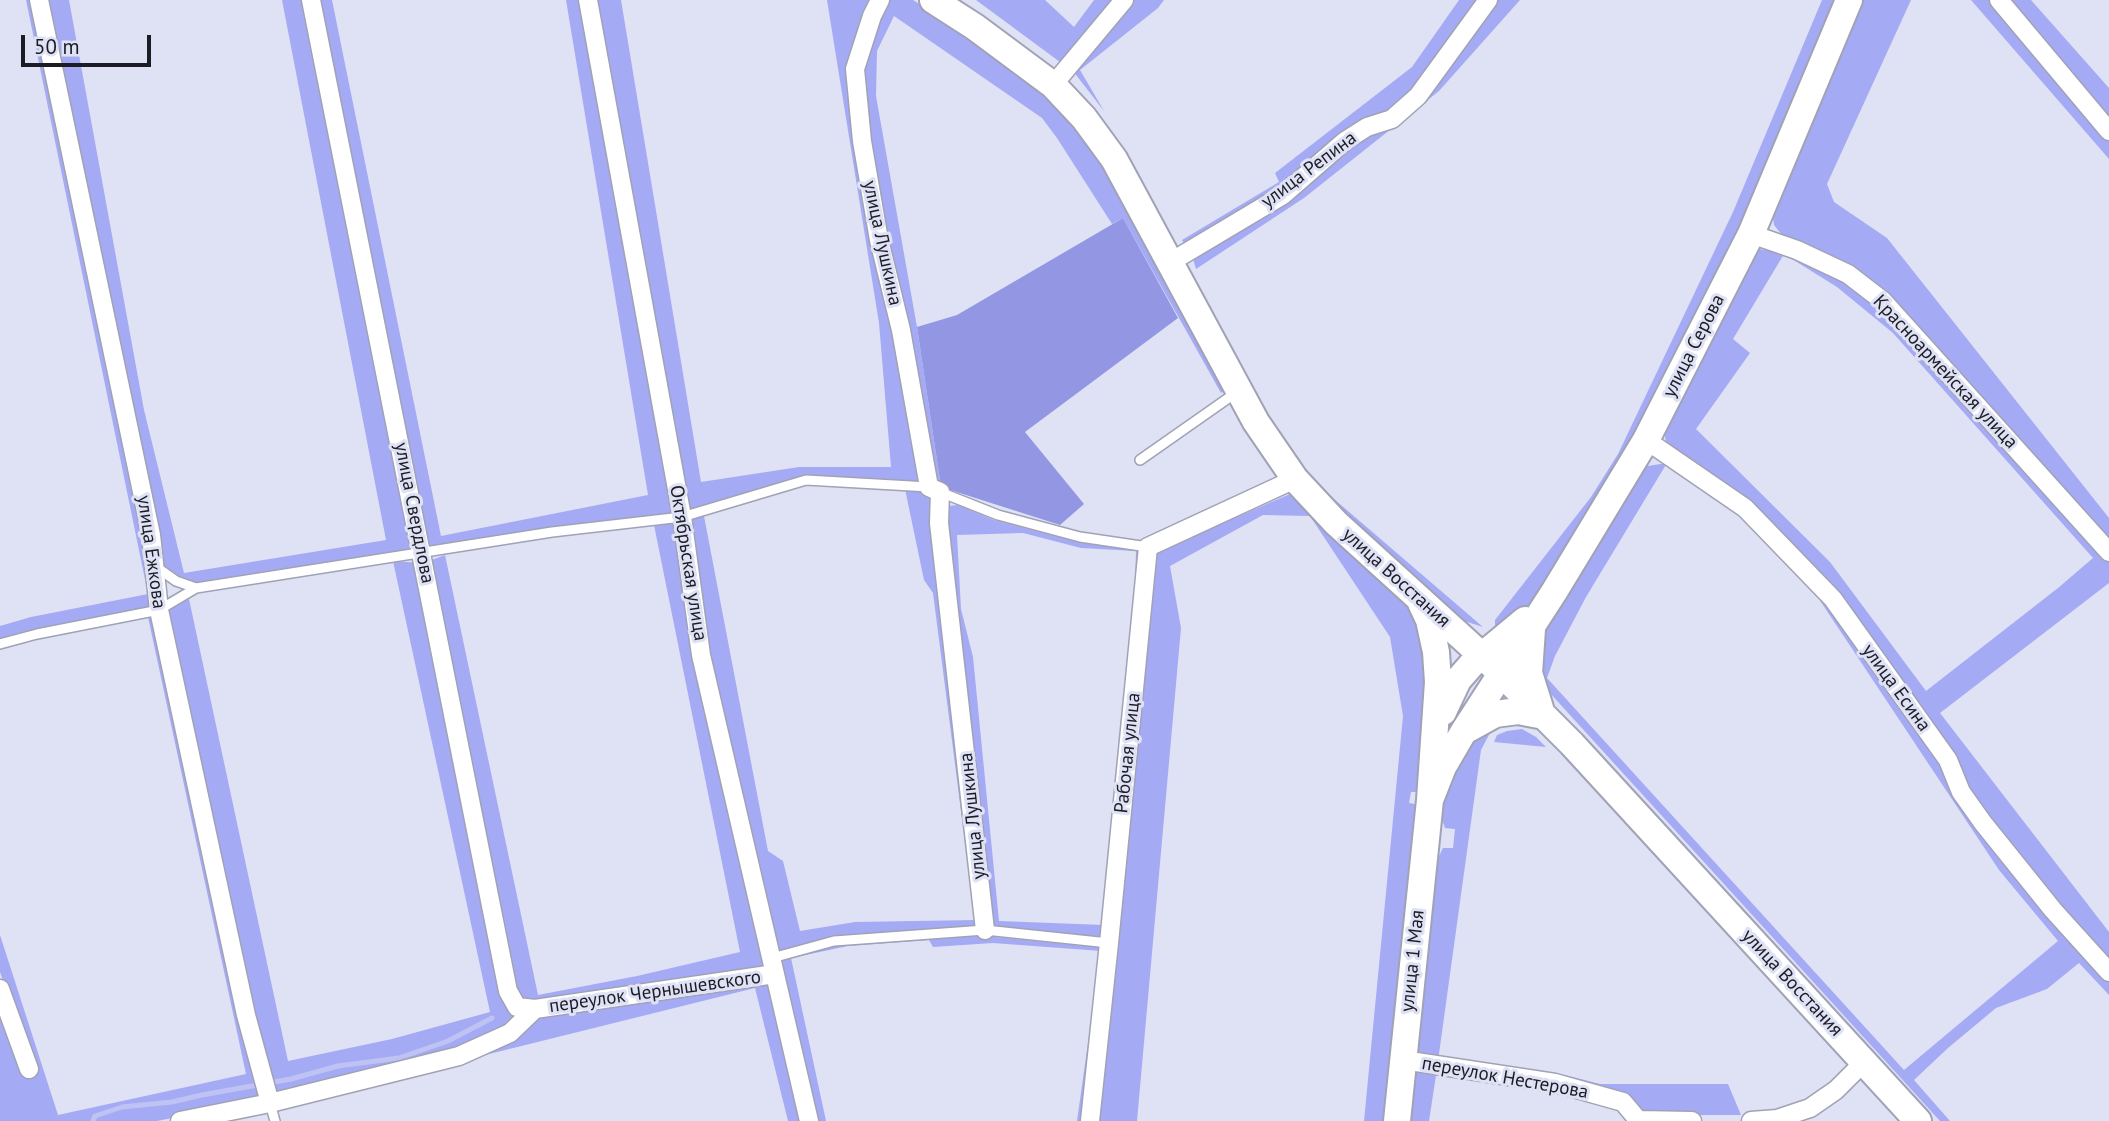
<!DOCTYPE html>
<html>
<head>
<meta charset="utf-8">
<style>
	body { margin:0 }
	#map { position:relative; width:2109px; height:1121px; overflow:hidden; background:#dfe1f5; font-family:"PT Sans",sans-serif }
	canvas { display:block }
	.scale { position:absolute; left:21px; top:35px; width:130px; height:32px; box-sizing:border-box; border:4px solid #1c1c24; border-top:0; padding-left:9px; font-size:21px; line-height:24px; white-space:nowrap; color:#1c1c24; -webkit-text-stroke:5px #dfe1f5; paint-order:stroke }
</style>
</head>
<body>
<div id="map">
<canvas width="2109" height="1121"></canvas>
<div class="scale">50 m</div>
</div>
<script>
const ctx = document.querySelector('canvas').getContext('2d');
ctx.lineJoin = 'round';
function paint(path, color) { ctx.fillStyle = color; ctx.fill(path, 'evenodd'); }
const shape = rows => new Path2D(rows.map(r => 'M' + r).join(''));
function strokePath(path, color, width, dash) { ctx.strokeStyle = color; ctx.lineWidth = width; ctx.lineCap = dash ? 'butt' : 'round'; ctx.setLineDash(dash || []); ctx.stroke(path); }
function drawText(font, color, halo, rows, align = 'center') {
  ctx.font = font + ' "PT Sans",sans-serif'; ctx.lineWidth = 6; ctx.setLineDash([]); ctx.textBaseline = 'middle'; ctx.strokeStyle = halo; ctx.fillStyle = color; for (const [text, x, y, turn = 0] of rows) {
    ctx.save(); ctx.translate(x, y); ctx.rotate((+turn || 0) * Math.PI / 180); ctx.textAlign = isNaN(turn) ? turn : align; if (halo) ctx.strokeText(text, 0, 0); ctx.fillText(text, 0, 0); ctx.restore();
  }
}
paint(shape([
	[26,0,34,0,147,535,155,606,37,630,0,640,0,626,31,617,148,594],
	[45,0,69,0,144,410,184,573,386,540,282,0,304,0,416,551,196,584,176,576,159,562],
	[316,0,332,0,441,536,648,495,566,0,583,0,677,514,428,548],
	[594,0,621,0,701,482,799,467,891,467,879,323,827,0,873,0,849,70,923,482,804,476,686,511],
	[888,0,913,0,965,32,1038,85,1106,164,1227,389,1221,393,1123,218,1112,224,1057,138,1042,118,894,16,877,51,876,96,917,327,941,487,934,483,870,156,862,68,878,19],
	[976,0,1045,0,1074,27,1094,0,1117,0,1064,65],
	[1132,0,1164,0,1158,8,1080,70,1104,111,1073,71],
	[1459,0,1479,0,1413,91,1389,114,1280,189,1186,247,1182,240,1279,182,1275,173,1412,67],
	[1495,0,1520,0,1439,91,1304,198,1196,269,1192,255,1345,147,1394,124],
	[1822,0,1838,0,1742,230,1639,434,1527,612,1506,624,1495,626,1495,620,1591,497,1618,454,1733,212],
	[1859,0,1911,0,1827,184,1834,202,1887,238,2109,518,2109,541,1890,297,1786,240,1774,225,1772,210],
	[1971,0,1989,0,2109,142,2109,159],
	[2010,0,2031,0,2109,88,2109,119],
	[1760,249,1793,256,1846,282,1882,309,2109,562,2109,583,1940,713,2109,932,2109,962,1989,822,1838,596,1748,498,1667,445,1663,429,1753,251],
	[1784,254,1837,287,1893,333,2093,558,2058,588,1926,691,1830,562,1696,429,1750,353,1733,339],
	[1245,378,1300,466,1320,487,1483,627,1458,619,1315,488,1243,380],
	[1667,463,1586,597,1555,656,1547,678,1904,1070,2058,941,1999,870,1819,599,1731,505,1829,601,2109,980,2109,995,2079,963,2047,989,1996,1008,1948,1048,1914,1080,1950,1121,1940,1121,1549,692,1539,677,1543,629,1641,467],
	[929,487,936,502,982,926,834,938,776,952,705,654,686,518,704,516,768,851,783,861,800,931,855,922,975,920,933,593,924,580,905,489],
	[1290,494,1299,496,1411,604,1430,649,1422,783,1417,792,1411,792,1409,803,1415,804,1419,816,1390,1121,1364,1121,1403,716,1390,637,1310,516,1263,515,1170,566,1181,628,1137,1121,1095,1121,1156,552],
	[958,505,994,520,1081,543,1141,550,1134,618,1136,551,1081,548,1023,533,957,535,961,609,973,657,999,921,1104,925,1104,938,989,925,946,532,948,506],
	[677,522,770,970,535,1005,521,1002,513,991,429,561,445,555,538,995,637,976,740,952,654,525],
	[393,561,420,563,505,994,526,1012,508,1029,457,1051,271,1097,165,612,189,599,288,1061,392,1039,490,1012],
	[156,615,265,1099,157,1121,0,1121,0,999,34,1070,0,972,0,935,58,1115,246,1074,148,617],
	[1489,722,1530,724,1501,725,1492,729,1481,750,1438,1061,1412,1056,1431,872,1443,848,1453,848,1455,829,1445,828,1437,805,1451,767],
	[1522,729,1536,737,1546,747,1494,742,1497,735,1507,731],
	[986,936,1104,948,1085,1121,1077,1121,1101,951,993,943,933,947,929,940,848,946,791,958,826,1121,815,1121,779,960,835,946,930,937],
	[771,979,803,1121,788,1121,755,988,461,1061,537,1013],
	[1447,1059,1565,1075,1600,1084,1728,1084,1741,1115,1643,1115],
	[1411,1067,1437,1069,1429,1121,1406,1121]
]), '#a5aaf5');
paint(shape([
	[1123,218,1178,318,1025,432,1084,504,1060,525,941,487,917,327,957,315]
]), '#9296e3');
strokePath(shape([
	[93,1121,95,1116,122,1107,172,1102,202,1095,291,1079,338,1066,399,1058,448,1041,492,1018]
]), '#bfc3f3', 5);
const lane = shape([
	[1140,460,1237,392],
	[940,492,998,515,1080,537,1148,547],
	[155,566,176,581,196,588],
	[0,644,37,634,159,610,196,588,552,532,682,517,806,480,929,487],
	[772,958,834,941,985,930,1109,943],
	[270,1103,275,1121]
]);
const street = shape([
	[39,0,151,535,159,610,246,1015,270,1103],
	[311,0,508,991,517,1007,535,1009],
	[588,0,682,517,701,655,809,1121],
	[880,0,872,16,855,69,862,141,879,240,901,330,929,487,940,492,939,523,985,930],
	[1999,0,2109,131],
	[1053,85,1124,0],
	[1751,234,1797,250,1848,274,1883,301,2109,552],
	[1169,263,1283,195,1345,141,1367,127,1392,119,1418,96,1488,0],
	[1646,440,1745,508,1833,599,1948,760,1961,792,1983,823,2053,910,2109,972],
	[0,989,29,1069],
	[1403,1060,1555,1083,1623,1102,1639,1121],
	[1639,1120,1692,1121],
	[180,1121,270,1103,459,1056,510,1033,535,1009,775,974],
	[1090,1121,1109,943,1148,547,1295,479],
	[1751,1121,1777,1119,1810,1108,1836,1090,1864,1062]
]);
const secondary = shape([
	[933,0,975,27,1053,85,1084,118,1114,159,1256,422,1295,479,1336,523,1501,673,1572,744,1918,1121],
	[1532,629,1529,673,1540,708],
	[1443,712,1458,680,1472,664,1525,620],
	[1466,730,1495,714,1518,711,1544,716],
	[1430,800,1443,767,1464,731,1554,592,1646,440,1751,234,1849,0],
	[1397,1121,1430,800,1438,682,1436,652,1429,620,1421,603]
]);
strokePath(lane, '#a0a2b5', 12);
strokePath(street, '#a0a2b5', 21);
strokePath(secondary, '#a0a2b5', 30);
strokePath(lane, '#fff', 9);
strokePath(street, '#fff', 18);
strokePath(secondary, '#fff', 26);
drawText('19px', '#1c1c24', '#dfe1f5', [
	["улица Репина",1309,170,-37],
	["улица Лушкина",882,243,78],
	["улица Серова",1694,346,-63],
	["Красноармейская улица",1945,372,47],
	["улица Свердлова",414,513,79],
	["улица Ежкова",151,552,82],
	["Октябрьская улица",688,563,81],
	["улица Восстания",1396,578,42],
	["улица Есина",1896,688,54],
	["Рабочая улица",1128,753,-84],
	["улица Лушкина",973,816,-96],
	["улица 1 Мая",1413,961,-84],
	["улица Восстания",1792,983,47],
	["переулок Чернышевского",655,992,-8],
	["переулок Нестерова",1505,1078,10]
]);
</script>
</body>
</html>
